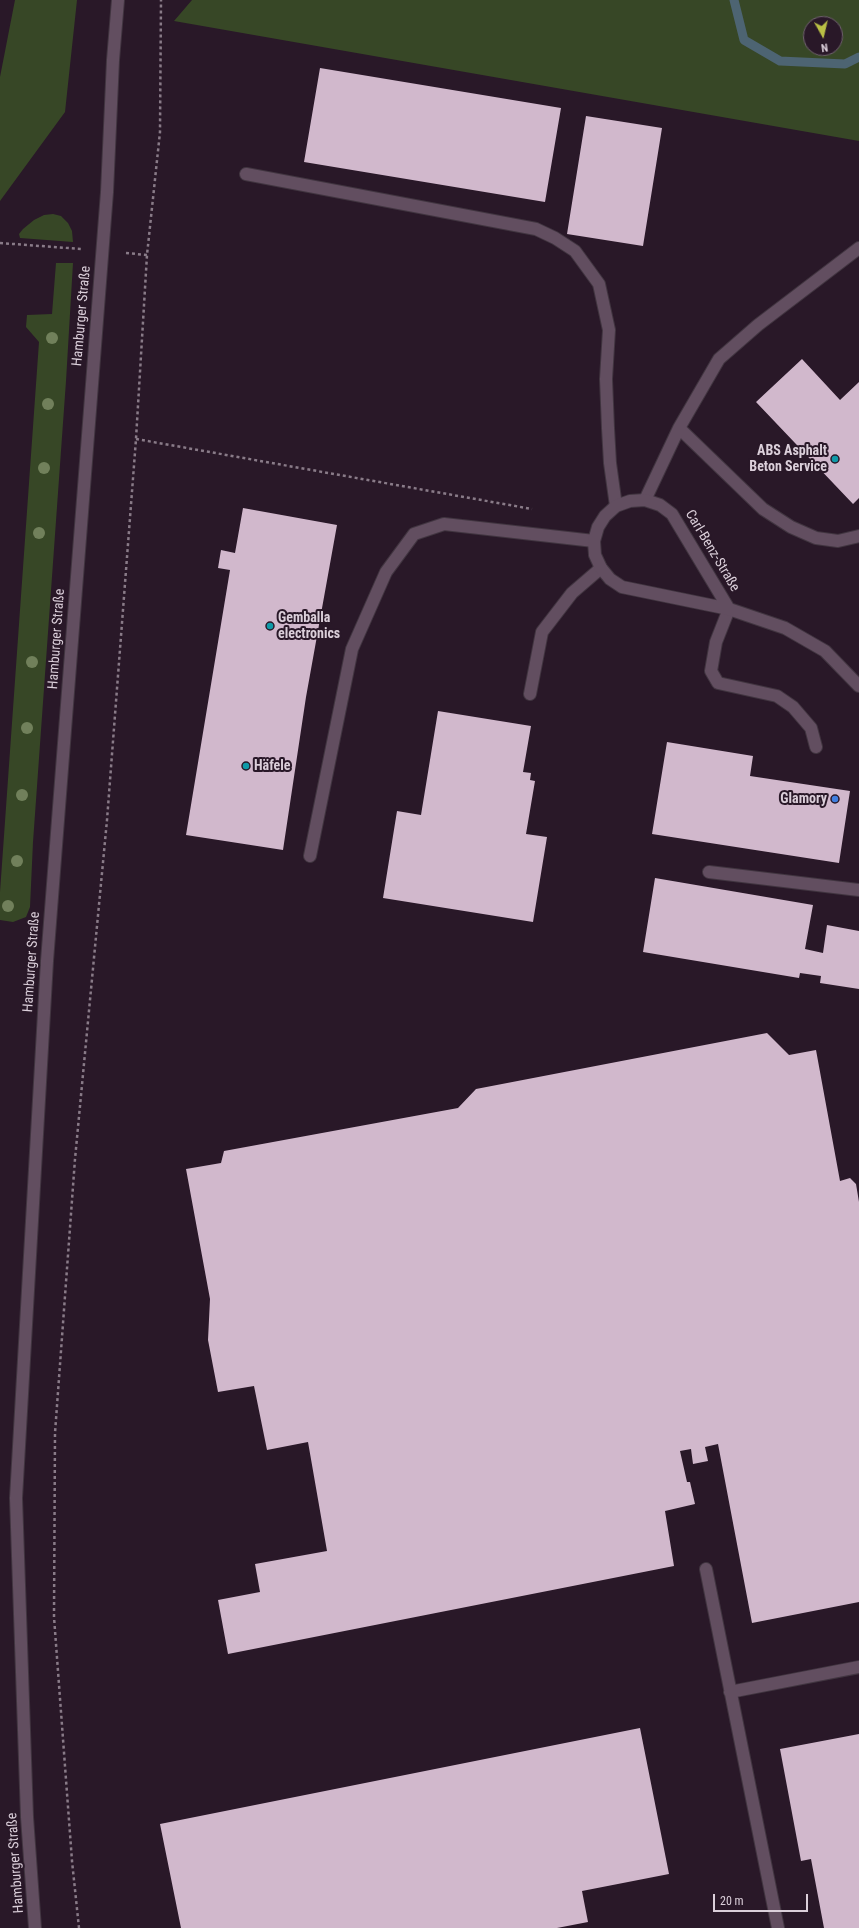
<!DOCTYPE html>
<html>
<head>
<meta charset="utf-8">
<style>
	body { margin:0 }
	#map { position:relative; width:859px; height:1928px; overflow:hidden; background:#291828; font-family:"Roboto Condensed",sans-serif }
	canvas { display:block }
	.north { position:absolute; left:803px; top:16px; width:40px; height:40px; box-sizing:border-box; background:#291828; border:1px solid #70616f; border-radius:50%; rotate:172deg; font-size:11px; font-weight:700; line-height:16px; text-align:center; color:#dbcfda }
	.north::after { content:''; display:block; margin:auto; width:14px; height:18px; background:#bac045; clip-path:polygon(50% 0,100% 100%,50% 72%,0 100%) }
	.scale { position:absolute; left:713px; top:1894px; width:95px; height:18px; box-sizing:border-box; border:2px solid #dbcfda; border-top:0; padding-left:5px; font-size:12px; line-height:14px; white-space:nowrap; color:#dbcfda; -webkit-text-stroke:3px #291828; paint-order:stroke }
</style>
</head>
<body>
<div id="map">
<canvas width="859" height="1928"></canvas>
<div class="north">N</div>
<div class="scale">20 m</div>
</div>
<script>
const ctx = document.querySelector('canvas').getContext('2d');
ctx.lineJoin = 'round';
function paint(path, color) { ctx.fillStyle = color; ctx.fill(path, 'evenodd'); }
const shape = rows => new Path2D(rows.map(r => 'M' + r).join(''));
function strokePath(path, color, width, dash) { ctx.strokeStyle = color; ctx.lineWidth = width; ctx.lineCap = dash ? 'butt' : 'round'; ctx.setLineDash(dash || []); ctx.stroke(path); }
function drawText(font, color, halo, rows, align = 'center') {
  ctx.font = font + ' "Roboto Condensed",sans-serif'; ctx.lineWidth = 4; ctx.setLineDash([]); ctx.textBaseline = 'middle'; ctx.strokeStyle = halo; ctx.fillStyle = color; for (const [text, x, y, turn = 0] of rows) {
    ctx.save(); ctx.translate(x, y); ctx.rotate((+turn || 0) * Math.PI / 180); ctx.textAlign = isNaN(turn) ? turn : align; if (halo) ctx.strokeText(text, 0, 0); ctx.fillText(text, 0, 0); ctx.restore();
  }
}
paint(shape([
	[15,0,77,0,65,112,0,201,0,77],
	[192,0,859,0,859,141,174,21],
	[811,24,835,24,835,48,811,48],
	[53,214,61,216,68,223,72,231,73,242,20,238,19,234,23,229,34,220,44,215],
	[56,263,73,263,66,381,33,842,30,907,26,917,13,922,0,920,0,892,39,342,26,327,27,315,52,314]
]), '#374726');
strokePath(shape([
	[734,0,744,40,780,61,845,64,859,57]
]), '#4d6472', 9);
paint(shape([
	[320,68,561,108,545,202,304,162],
	[586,116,662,128,643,246,567,234],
	[802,359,840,400,859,382,859,498,853,504,756,402],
	[243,508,337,525,306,697,283,850,186,835,230,570,218,568,221,550,235,553],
	[438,711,531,726,523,772,531,773,530,780,535,781,526,834,547,837,533,922,383,898,397,811,421,815],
	[667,742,753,756,750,776,850,791,839,863,652,834],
	[655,878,813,905,805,949,823,953,827,925,859,931,859,989,820,983,821,976,800,973,799,978,643,952],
	[767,1033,789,1055,816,1050,840,1181,850,1178,856,1184,859,1202,859,1602,752,1623,718,1444,705,1447,708,1461,693,1464,691,1449,680,1451,687,1482,690,1482,695,1504,665,1511,674,1566,228,1654,218,1600,260,1592,255,1564,327,1551,308,1442,267,1450,254,1386,218,1392,208,1340,210,1299,186,1169,221,1163,224,1151,458,1108,476,1089],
	[640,1728,669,1874,582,1891,588,1922,557,1928,181,1928,160,1824],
	[859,1734,859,1928,824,1928,811,1859,801,1861,780,1749]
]), '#d1b8cc');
const lane = shape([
	[246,174,536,229,555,238,575,251,599,284,609,330,606,379,608,428,610,463,616,506],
	[679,428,763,509,791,527,816,538,838,541,859,536],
	[645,500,679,428,719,359,758,325,859,248],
	[729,609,716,642,711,671,718,683,777,696,793,707,811,728,816,747],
	[530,694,542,632,572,593,601,568],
	[310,856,352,649,386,572,414,534,444,524,594,541],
	[709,872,859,890],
	[706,1569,778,1928],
	[730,1692,859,1667]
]);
const street = shape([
	[729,609,672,514,660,505,645,500,630,501,616,506,605,516,598,527,594,541,595,555,601,568,610,579,622,587,729,609,785,628,825,651,859,686]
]);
const secondary = shape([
	[35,1928,27,1817,16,1498,47,961,107,192,113,60,118,0]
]);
strokePath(lane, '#413540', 14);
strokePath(street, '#413540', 14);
strokePath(secondary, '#413540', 14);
strokePath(shape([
	[0,243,81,249],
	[126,253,147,255],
	[136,439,532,509],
	[79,1928,72,1861,54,1617,55,1433,75,1159,107,820,136,439,147,255,160,132,161,0]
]), '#897b88', 2.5, [3, 3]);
strokePath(lane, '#624e60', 12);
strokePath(street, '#624e60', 12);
strokePath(secondary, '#624e60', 12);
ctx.fillStyle = '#71805b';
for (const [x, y] of [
	[52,338],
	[48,404],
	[44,468],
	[39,533],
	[32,662],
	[27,728],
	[22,795],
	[17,861],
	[8,906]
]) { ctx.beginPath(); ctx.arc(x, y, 6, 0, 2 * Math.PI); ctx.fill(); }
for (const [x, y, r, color] of [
	[835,459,4,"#0f9aa8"],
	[270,626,4,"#0f9aa8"],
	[246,766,4,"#0f9aa8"],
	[835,799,4,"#3f7fe0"]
]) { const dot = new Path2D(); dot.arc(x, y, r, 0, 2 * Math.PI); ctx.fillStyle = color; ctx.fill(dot); strokePath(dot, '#291828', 1.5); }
drawText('14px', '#dbcfda', '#291828', [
	["Hamburger Straße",82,316,-85],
	["Carl-Benz-Straße",712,551,59],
	["Hamburger Straße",57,639,-86],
	["Hamburger Straße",32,962,-86],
	["Hamburger Straße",16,1863,-94]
]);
drawText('bold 14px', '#dbcfda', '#291828', [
	["ABS Asphalt",827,451],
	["Beton Service",827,467],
	["Gemballa",278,618,"left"],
	["electronics",278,634,"left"],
	["Häfele",254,766,"left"],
	["Glamory",827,799]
], 'right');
</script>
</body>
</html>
